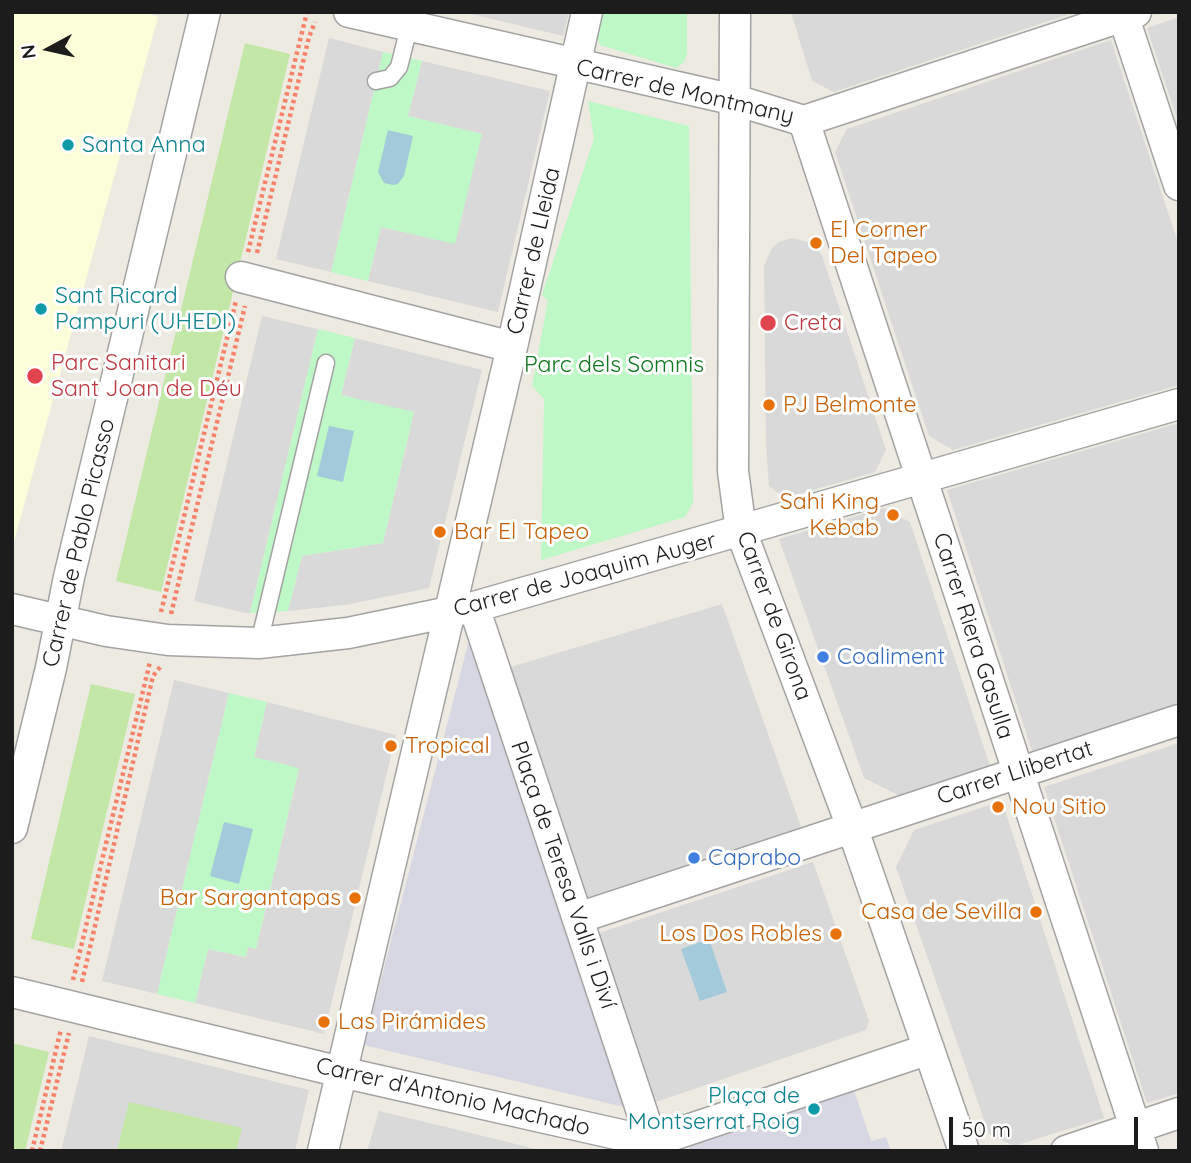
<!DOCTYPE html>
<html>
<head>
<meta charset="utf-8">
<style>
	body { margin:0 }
	#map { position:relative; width:1191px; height:1163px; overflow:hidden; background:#edeae1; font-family:Quicksand,sans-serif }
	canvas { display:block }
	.frame { position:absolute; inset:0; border:14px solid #1c1c1c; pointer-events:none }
	.north { position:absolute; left:14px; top:14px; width:70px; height:70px; -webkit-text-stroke:5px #fff; paint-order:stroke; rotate:262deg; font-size:19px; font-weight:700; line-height:28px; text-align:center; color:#1c1c1c }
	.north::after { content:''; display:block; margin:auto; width:24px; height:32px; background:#1c1c1c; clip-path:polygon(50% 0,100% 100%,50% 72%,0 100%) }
	.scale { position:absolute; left:949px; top:1117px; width:189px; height:32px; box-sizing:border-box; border:4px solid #1c1c1c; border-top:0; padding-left:9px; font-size:21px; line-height:24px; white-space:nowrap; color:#1c1c1c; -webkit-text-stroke:5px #fff; paint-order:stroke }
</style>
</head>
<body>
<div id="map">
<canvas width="1191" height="1163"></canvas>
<div class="frame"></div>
<div class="north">N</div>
<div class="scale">50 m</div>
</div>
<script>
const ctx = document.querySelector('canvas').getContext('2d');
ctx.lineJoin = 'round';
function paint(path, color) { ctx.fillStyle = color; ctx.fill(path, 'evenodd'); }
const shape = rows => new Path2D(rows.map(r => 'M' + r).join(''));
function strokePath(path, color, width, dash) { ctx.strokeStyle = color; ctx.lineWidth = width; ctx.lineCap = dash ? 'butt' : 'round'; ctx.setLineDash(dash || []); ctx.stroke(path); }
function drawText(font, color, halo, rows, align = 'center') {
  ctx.font = font + ' Quicksand,sans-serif'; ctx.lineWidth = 6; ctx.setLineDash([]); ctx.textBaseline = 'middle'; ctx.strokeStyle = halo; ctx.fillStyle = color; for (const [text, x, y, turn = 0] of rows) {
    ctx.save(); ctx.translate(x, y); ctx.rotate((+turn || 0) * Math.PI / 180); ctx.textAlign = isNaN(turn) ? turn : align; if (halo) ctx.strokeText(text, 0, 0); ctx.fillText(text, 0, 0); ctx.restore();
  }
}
paint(shape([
	[463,12,569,12,563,36],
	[791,12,1076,12,834,92,812,81],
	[1179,17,1179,125,1147,28],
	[329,38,383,52,331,272,276,259],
	[1111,40,1179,246,1179,385,953,450,929,436,835,152,847,129],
	[422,61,550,91,498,312,368,281,381,227,455,243,481,134,408,116],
	[792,238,812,243,822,255,886,450,875,472,785,498,769,486,766,444,764,266,772,248,779,242],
	[262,316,318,329,250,613,246,613,194,601],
	[355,338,482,370,429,588,345,605,288,611,302,556,383,543,414,413,341,395],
	[1179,423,1179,703,1032,751,947,490],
	[883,508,910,522,990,766,900,796,864,778,779,539],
	[722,604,801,827,585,898,504,669],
	[174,680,229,693,157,994,102,981],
	[267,702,396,735,324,1034,195,1003,208,949,245,957,248,947,256,949,299,769,254,757],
	[1179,743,1179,1093,1147,1103,1044,787],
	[1002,801,1104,1118,1014,1146,989,1134,896,867,914,830],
	[813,862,869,1021,866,1030,656,1102,599,933],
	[89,1036,309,1090,295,1151,61,1151],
	[379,1111,442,1126,544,1151,367,1151]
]), '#dad9d9');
paint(shape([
	[12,12,144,12,158,17,12,549]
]), '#fcfed9');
paint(shape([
	[245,43,290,54,161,592,116,581],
	[91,684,135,694,74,949,31,939],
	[12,1043,49,1052,25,1151,12,1151],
	[129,1102,242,1128,236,1151,117,1151]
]), '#c2e7a7');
paint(shape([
	[600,12,687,12,687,54,684,62,676,68,600,45,595,33],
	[383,52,422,61,408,116,482,134,455,244,381,227,368,281,331,272],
	[588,101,689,126,693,503,685,517,541,560,544,399,532,386,548,301,542,295,594,139],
	[318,329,355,338,341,395,414,412,383,543,302,556,288,611,250,613],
	[229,693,267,702,254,757,299,768,256,949,248,947,246,957,208,949,195,1003,157,994]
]), '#bef8c6');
paint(shape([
	[469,640,624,1107,364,1045],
	[851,1081,871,1141,886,1137,891,1151,691,1151,685,1137]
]), '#d7d6e3');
paint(shape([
	[388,130,413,136,404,176,398,184,393,185,384,183,378,172],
	[329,426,354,431,343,482,317,476],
	[224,822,253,829,239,884,210,876],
	[709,939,727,992,700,1001,681,949]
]), '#a2cada');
const lane = shape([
	[376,81,390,78,399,67,409,27],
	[259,643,326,363]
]);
const street = shape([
	[349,12,735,100,804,121,1136,12],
	[735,12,733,471,741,531,852,827,964,1151],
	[1122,12,1179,185],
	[804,121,1143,1151],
	[241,277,512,347],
	[474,607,655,1151],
	[12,609,106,631,168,640,259,643,348,633,474,607,1179,404],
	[12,828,51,668,69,577,205,12],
	[578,918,1179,720],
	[12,992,341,1072,652,1142,929,1049],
	[323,1151,512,347,587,12],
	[1066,1151,1179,1113]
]);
strokePath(lane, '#a3a3a3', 19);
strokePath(street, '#a3a3a3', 33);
strokePath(shape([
	[248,252,307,12],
	[257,253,309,37,315,22],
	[161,612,236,301],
	[171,614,245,306],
	[73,980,150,662],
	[82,982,153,676,161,666],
	[32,1151,61,1029],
	[40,1151,69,1033]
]), '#f78269', 4.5, [3.5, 3.5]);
strokePath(lane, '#fff', 16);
strokePath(street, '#fff', 30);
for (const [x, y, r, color] of [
	[68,145,7,"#0f9aa8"],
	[816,243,7,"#e8710a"],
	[41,309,7,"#0f9aa8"],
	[768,323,9,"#e0444e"],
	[35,376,9,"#e0444e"],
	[769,405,7,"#e8710a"],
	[893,515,7,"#e8710a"],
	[440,532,7,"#e8710a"],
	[823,657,7,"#3f7fe0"],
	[391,746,7,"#e8710a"],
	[998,807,7,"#e8710a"],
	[694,858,7,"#3f7fe0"],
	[355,898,7,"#e8710a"],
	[1036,912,7,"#e8710a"],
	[836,934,7,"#e8710a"],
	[324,1022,7,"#e8710a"],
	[814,1109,7,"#0f9aa8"]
]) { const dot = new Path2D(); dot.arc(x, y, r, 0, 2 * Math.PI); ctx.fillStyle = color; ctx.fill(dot); strokePath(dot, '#fff', 2.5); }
drawText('23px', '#1c1c1c', '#fff', [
	["Carrer de Montmany",685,92,13],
	["Carrer de Lleida",534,251,-77],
	["Carrer de Pablo Picasso",79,543,-77],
	["Carrer de Joaquim Auger",585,575,-15],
	["Carrer de Girona",774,616,70],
	["Carrer Riera Gasulla",973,636,72],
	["Carrer Llibertat",1015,773,-18],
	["Plaça de Teresa Valls i Diví",563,875,71],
	["Carrer d'Antonio Machado",453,1097,13]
]);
drawText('23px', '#0d838f', '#fff', [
	["Santa Anna",82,145],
	["Sant Ricard",55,296],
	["Pampuri (UHEDI)",55,322],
	["Plaça de",800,1096,"right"],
	["Montserrat Roig",800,1122,"right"]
], 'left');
drawText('23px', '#c56008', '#fff', [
	["El Corner",830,230],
	["Del Tapeo",830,256],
	["PJ Belmonte",783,405],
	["Sahi King",879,502,"right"],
	["Kebab",879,528,"right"],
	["Bar El Tapeo",454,532],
	["Tropical",405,746],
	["Nou Sitio",1012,807],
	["Bar Sargantapas",341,898,"right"],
	["Casa de Sevilla",1022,912,"right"],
	["Los Dos Robles",822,934,"right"],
	["Las Pirámides",338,1022]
], 'left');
drawText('23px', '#be3a42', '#fff', [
	["Creta",784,323],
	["Parc Sanitari",51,363],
	["Sant Joan de Déu",51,389]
], 'left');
drawText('23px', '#0d761d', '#fff', [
	["Parc dels Somnis",614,365]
]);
drawText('23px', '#366cbe', '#fff', [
	["Coaliment",837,657],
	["Caprabo",708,858]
], 'left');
</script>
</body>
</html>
